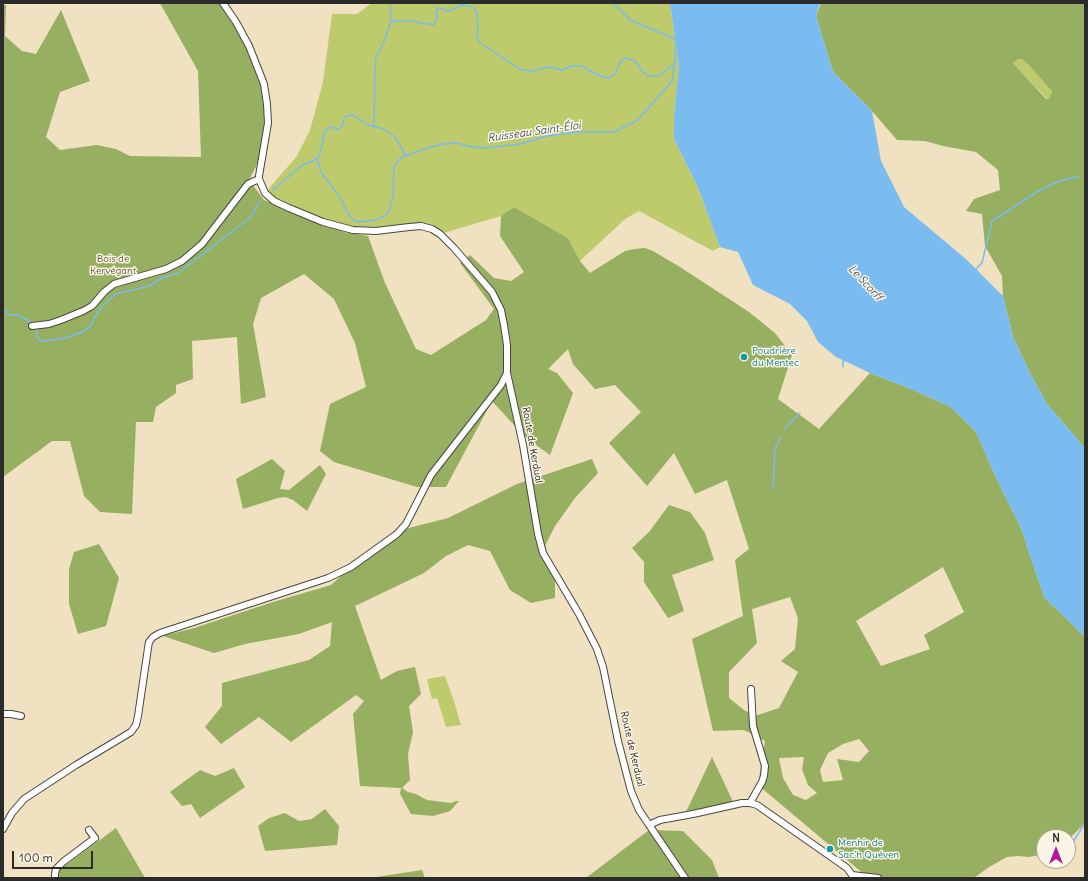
<!DOCTYPE html>
<html>
<head>
<meta charset="utf-8">
<style>
	body { margin:0 }
	#map { position:relative; width:1088px; height:881px; overflow:hidden; background:#f0e1c1; font-family:Delius,sans-serif }
	canvas { display:block }
	.frame { position:absolute; inset:0; border:4px solid #2b2b2b; pointer-events:none }
	.north { position:absolute; left:1036px; top:829px; width:40px; height:40px; box-sizing:border-box; background:#fcf5e5; border:1px solid #a8a49b; border-radius:50%; rotate:0deg; font-size:11px; font-weight:700; line-height:16px; text-align:center; color:#2b2b2b }
	.north::after { content:''; display:block; margin:auto; width:14px; height:18px; background:#b5179e; clip-path:polygon(50% 0,100% 100%,50% 72%,0 100%) }
	.scale { position:absolute; left:12px; top:851px; width:81px; height:18px; box-sizing:border-box; border:2px solid #2b2b2b; border-top:0; padding-left:5px; font-size:12px; line-height:14px; white-space:nowrap; color:#2b2b2b; -webkit-text-stroke:3px #fcf5e5; paint-order:stroke }
</style>
</head>
<body>
<div id="map">
<canvas width="1088" height="881"></canvas>
<div class="frame"></div>
<div class="north">N</div>
<div class="scale">100 m</div>
</div>
<script>
const ctx = document.querySelector('canvas').getContext('2d');
ctx.lineJoin = 'round';
function paint(path, color) { ctx.fillStyle = color; ctx.fill(path, 'evenodd'); }
const shape = rows => new Path2D(rows.map(r => 'M' + r).join(''));
function strokePath(path, color, width, dash) { ctx.strokeStyle = color; ctx.lineWidth = width; ctx.lineCap = dash ? 'butt' : 'round'; ctx.setLineDash(dash || []); ctx.stroke(path); }
function drawText(font, color, halo, rows, align = 'center') {
  ctx.font = font + ' Delius,sans-serif'; ctx.lineWidth = 3; ctx.setLineDash([]); ctx.textBaseline = 'middle'; ctx.strokeStyle = halo; ctx.fillStyle = color; for (const [text, x, y, turn = 0] of rows) {
    ctx.save(); ctx.translate(x, y); ctx.rotate((+turn || 0) * Math.PI / 180); ctx.textAlign = isNaN(turn) ? turn : align; if (halo) ctx.strokeText(text, 0, 0); ctx.fillText(text, 0, 0); ctx.restore();
  }
}
paint(shape([
	[372,3,670,3,679,66,674,116,674,139,697,185,720,247,713,251,639,211,625,219,580,261,568,238,514,207,501,216,440,234,421,226,353,230,289,208,265,193,297,156,310,130,323,82,332,14,357,14],
	[1018,59,1022,59,1028,64,1050,89,1052,91,1049,99,1047,99,1013,63],
	[445,676,453,698,461,725,446,727,437,698,432,699,427,679]
]), '#bdcb6d');
paint(shape([
	[160,3,223,3,249,46,267,104,262,155,249,180,264,200,344,232,368,236,385,283,416,349,431,355,486,320,494,309,460,263,470,255,494,278,511,281,524,272,500,236,501,216,514,207,568,238,580,261,590,273,625,251,634,249,645,248,653,251,680,267,749,312,775,333,792,355,778,399,819,429,870,373,911,389,951,407,976,432,998,482,1021,528,1044,597,1085,637,1085,823,1068,840,1068,837,1044,837,1044,854,1029,857,1018,856,1007,857,989,867,974,878,865,878,865,875,758,785,765,741,744,730,713,731,692,639,743,616,735,560,749,549,727,480,695,494,674,453,647,486,609,443,641,412,615,385,595,389,573,364,568,349,548,369,557,373,573,393,550,455,525,437,492,401,446,487,417,487,334,462,320,451,330,404,366,387,355,343,334,299,304,274,261,298,253,324,266,397,241,404,237,337,192,341,193,379,176,385,176,393,156,407,153,422,136,422,132,514,100,512,84,496,70,441,52,441,3,477,3,5,6,5,5,36,22,51,36,54,61,10,90,81,60,92,46,137,60,150,97,145,116,149,130,156,201,157,198,71],
	[943,567,964,612,924,635,930,649,881,666,856,621],
	[790,597,798,618,795,649,781,661,798,672,779,708,755,716,744,710,729,698,729,672,757,643,752,609],
	[859,739,869,751,859,762,837,759,843,780,823,782,820,770,828,753,843,744],
	[804,757,802,769,808,785,817,793,806,800,793,795,783,778,779,758],
	[821,3,1085,3,1085,448,1047,404,1031,375,1013,337,1003,296,1002,276,985,246,982,214,966,211,974,199,1000,190,998,170,976,152,943,146,925,141,897,140,872,111,833,72,816,16],
	[1018,59,1022,59,1028,64,1050,89,1052,91,1049,99,1046,99,1013,63],
	[272,459,285,471,280,489,289,490,320,465,326,474,307,511,293,500,285,497,278,498,243,509,236,479],
	[592,459,598,473,575,498,555,526,545,546,555,582,555,598,531,603,510,590,490,551,468,545,446,556,424,573,355,606,381,680,397,671,415,667,421,694,409,706,413,732,408,754,410,780,402,788,408,792,416,794,427,800,451,803,456,801,459,801,450,811,433,816,411,814,400,794,401,788,360,786,353,714,364,701,356,695,291,742,259,717,221,744,205,727,222,706,222,683,309,660,330,646,332,622,299,634,245,644,214,653,163,636,194,628,273,602,331,585,351,567,401,530,448,518,517,484],
	[669,505,690,512,705,533,714,560,672,575,684,611,668,618,644,582,644,562,632,548,649,532],
	[99,544,119,578,106,626,78,634,69,604,69,569,74,552],
	[712,757,734,804,686,812],
	[234,768,245,787,200,818,191,804,182,806,170,792,200,770,215,776],
	[325,809,339,826,337,845,265,851,258,826,269,818,285,813,299,821,312,819],
	[116,828,145,878,59,878,58,871],
	[649,830,683,831,712,860,719,878,586,878],
	[422,870,425,878,370,878]
]), '#96af60');
paint(shape([
	[670,3,820,3,816,16,833,72,872,111,881,161,904,207,967,260,1003,296,1013,337,1031,375,1047,404,1085,448,1085,637,1044,597,1021,528,998,482,976,432,951,407,911,389,870,373,836,357,818,342,807,321,790,304,753,285,738,252,720,247,697,185,674,139,674,116,679,66]
]), '#7abcef');
strokePath(shape([
	[613,3,630,20,677,40],
	[391,21,411,21,434,25,436,21,437,16,436,11,438,8,449,11,461,5,470,6,476,10,478,24,477,35,479,42,521,70,533,71,549,67,562,70,572,66,581,66,600,76,608,78,614,75,621,61,625,58,632,60,636,62,642,71,648,76,659,76,675,63],
	[374,127,375,69,376,57,384,42,391,21,390,3],
	[317,159,321,172,339,196,350,217,353,220,360,222,376,220,384,216,389,211,393,198,394,167,400,159,405,156],
	[273,190,301,166,317,159,320,153,325,132,329,127,339,129,343,125,344,118,346,116,353,115,368,125,384,129,395,137,406,156,427,148,443,144,457,143,473,147,487,148,520,144,547,136,576,132,614,132,638,120,672,81,675,62,676,40],
	[975,270,982,263,992,221,1037,192,1057,182,1079,176],
	[3,309,10,315,18,315,34,324],
	[36,330,37,337,41,341,44,341,65,338,82,332,90,327,96,315,104,304,116,294,149,286,162,278,178,273,251,217,260,201],
	[843,367,843,359],
	[784,430,800,413],
	[773,489,775,448,781,437],
	[1068,850,1085,823],
	[1060,863,1061,861]
]), '#7abcef', 1.5);
const minor = shape([
	[223,3,236,22,249,46,264,84,267,104,268,123,259,176,259,179,265,193,274,201,289,208,323,222,353,230,376,231,409,227,421,226,432,229,440,234,454,248,492,292,501,310,504,325,507,345,507,373,523,445,538,534,543,553,579,614,597,649,603,667,618,741,631,791,639,810,685,878],
	[32,326,49,324,61,320,83,311,92,306,104,292,114,284,166,269,182,261,202,244,248,184,259,179],
	[3,714,11,714,21,716],
	[750,803,762,782,764,776,765,766,753,726,751,689],
	[649,825,660,820,693,814,742,803,750,803,757,805,847,868,852,875,878,878],
	[3,829,12,813,24,799,76,765,131,732,136,725,138,716,148,648,149,642,153,637,160,633,328,578,351,567,397,534,406,524,431,475,501,385,507,373],
	[55,878,55,874,56,869,63,862,95,838,89,830]
]);
strokePath(minor, '#494642', 8);
strokePath(minor, '#fff', 6);
for (const [x, y, r, color] of [
	[744,357,4,"#0f9aa8"],
	[830,849,4,"#0f9aa8"]
]) { const dot = new Path2D(); dot.arc(x, y, r, 0, 2 * Math.PI); ctx.fillStyle = color; ctx.fill(dot); strokePath(dot, '#fcf5e5', 1.5); }
drawText('10px', '#575b3f', '#fcf5e5', [
	["Bois de",113,259],
	["Kervégant",113,271]
]);
drawText('10px', '#0d838f', '#fcf5e5', [
	["Poudrière",752,351],
	["du Mentec",752,363],
	["Menhir de",838,843],
	["Sac'h Quéven",838,855]
], 'left');
drawText('10px', '#2b2b2b', '#fcf5e5', [
	["Route de Kerdual",532,445,80],
	["Route de Kerdual",632,749,77]
]);
drawText('italic 11px', '#435666', '#fcf5e5', [
	["Ruisseau Saint-Éloi",534,132,-8],
	["Le Scorff",865,283,47]
]);
</script>
</body>
</html>
